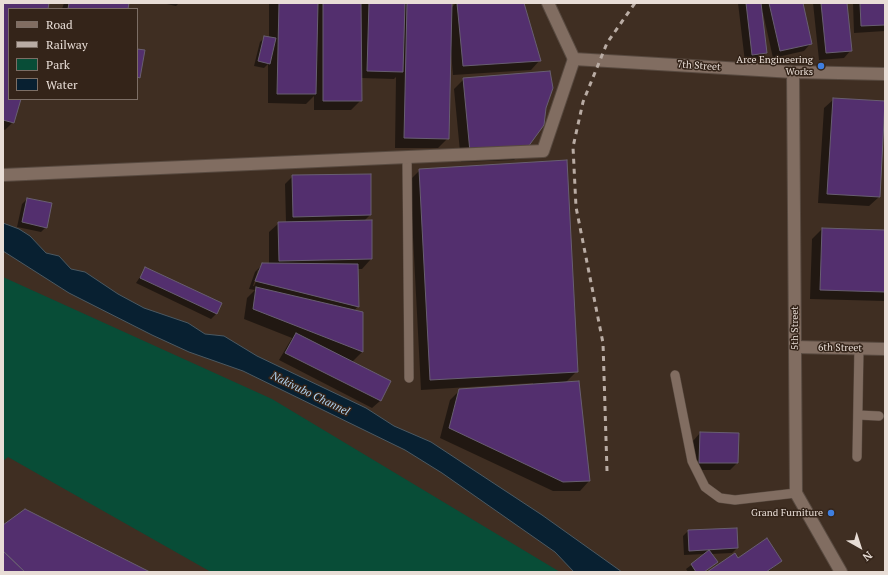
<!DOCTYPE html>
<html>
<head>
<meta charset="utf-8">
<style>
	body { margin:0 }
	#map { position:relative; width:888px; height:575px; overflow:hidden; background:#3f2e22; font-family:"PT Serif",serif }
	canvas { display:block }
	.frame { position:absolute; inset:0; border:4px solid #e8ddd6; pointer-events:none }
	.legend { position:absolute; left:8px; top:8px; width:130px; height:92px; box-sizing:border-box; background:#342419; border:1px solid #7c6e65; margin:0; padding:5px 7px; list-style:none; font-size:12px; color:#e8ddd6 }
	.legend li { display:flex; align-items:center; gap:8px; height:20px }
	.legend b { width:20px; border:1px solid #7c6e65 }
	.north { position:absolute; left:840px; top:527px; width:40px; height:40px; -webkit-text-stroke:3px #342419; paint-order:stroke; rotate:141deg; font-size:11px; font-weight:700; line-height:16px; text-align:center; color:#e8ddd6 }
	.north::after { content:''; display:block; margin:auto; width:14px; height:18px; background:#e8ddd6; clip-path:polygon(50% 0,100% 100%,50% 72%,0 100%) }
</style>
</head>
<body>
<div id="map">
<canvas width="888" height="575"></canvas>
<div class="frame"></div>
<ul class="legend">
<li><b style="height:5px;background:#816d61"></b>Road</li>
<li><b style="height:5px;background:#b9aca4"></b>Railway</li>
<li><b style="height:11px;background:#084d37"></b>Park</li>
<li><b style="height:11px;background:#082031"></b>Water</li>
</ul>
<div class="north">N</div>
</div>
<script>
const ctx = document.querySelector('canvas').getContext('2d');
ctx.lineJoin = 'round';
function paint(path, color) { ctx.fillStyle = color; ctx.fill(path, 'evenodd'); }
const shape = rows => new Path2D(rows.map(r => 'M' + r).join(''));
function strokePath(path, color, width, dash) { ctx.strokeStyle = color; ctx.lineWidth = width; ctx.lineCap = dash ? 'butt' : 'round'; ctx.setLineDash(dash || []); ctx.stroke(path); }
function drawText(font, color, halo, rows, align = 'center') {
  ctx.font = font + ' "PT Serif",serif'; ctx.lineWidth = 3; ctx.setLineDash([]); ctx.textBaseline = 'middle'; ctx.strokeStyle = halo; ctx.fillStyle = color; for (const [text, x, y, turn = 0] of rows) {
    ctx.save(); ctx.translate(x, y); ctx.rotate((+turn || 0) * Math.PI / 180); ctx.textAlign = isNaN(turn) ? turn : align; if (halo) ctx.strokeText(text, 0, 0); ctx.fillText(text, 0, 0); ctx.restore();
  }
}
paint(shape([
	[3,277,272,399,560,572,211,572,8,457,3,461]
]), '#084d37');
const water = shape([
	[3,223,19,229,30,236,46,253,59,256,71,269,85,272,118,294,144,308,188,323,205,334,224,336,257,356,366,408,394,426,431,442,542,515,622,572,574,572,555,552,442,473,405,450,243,371,189,352,152,335,69,293,3,251,3,223]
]);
paint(water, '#082031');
strokePath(water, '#4b5962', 1);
paint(shape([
	[3,3,48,3,47,9,9,9,9,99,20,99,13,122,5,130,3,129],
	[64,3,128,3,127,9,62,9],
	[162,3,179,3,176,6],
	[269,3,451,3,451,8,456,3,523,3,540,60,531,70,453,75,451,52,450,52,448,138,438,148,395,148,396,77,394,79,361,78,361,100,351,110,314,110,314,96,306,104,268,103,268,64,264,68,254,66,260,42,265,37,269,38],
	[738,3,802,3,811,43,804,51,773,58,763,13,761,13,766,53,759,60,745,62],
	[813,3,846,3,851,50,844,58,819,60],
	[853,3,885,3,885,31,854,33],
	[464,79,545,108,524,150,514,160,461,162,454,89],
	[834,99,885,102,879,197,869,206,818,203,824,108],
	[420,170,577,371,565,383,589,481,580,491,553,491,440,438,450,400,460,390,533,385,533,383,421,390,410,180],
	[293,176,370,215,364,221,371,259,362,269,357,269,358,306,354,311,362,312,362,352,352,362,390,382,380,401,372,408,279,360,292,338,244,319,247,298,255,290,249,289,255,272,263,264,269,264,269,232,279,223,286,222,285,184],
	[258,270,261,270,254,286,253,286],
	[27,199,46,227,41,232,17,227,22,204],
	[822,229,885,231,884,301,810,299,812,239],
	[146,268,221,303,216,314,211,319,136,283],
	[700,433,738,434,737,463,730,470,692,470,693,441],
	[688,531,737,548,732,553,711,554,716,562,704,572,688,572,686,569,706,554,684,555,683,536],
	[738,559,781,561,768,572,709,572]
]), '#0007');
const building = shape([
	[3,3,49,3,48,9,9,9,9,99,21,99,14,123,3,120,3,3],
	[69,3,129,3,128,9,68,9,69,3],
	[279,3,318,3,316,94,277,94,279,3],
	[323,3,361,3,362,101,323,101,323,3],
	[369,3,405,3,403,72,367,71,369,3],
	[407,3,452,3,449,139,404,138,407,3],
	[457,3,524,3,541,61,463,66,457,3],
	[746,3,761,3,767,53,752,55,746,3],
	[769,3,803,3,812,44,780,51,769,3],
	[821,3,847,3,852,51,826,53,821,3],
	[860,3,885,3,885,25,861,26,860,3],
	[264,36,276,38,270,64,258,61,264,36],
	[137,49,145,50,140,78,137,77,137,49],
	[550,71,553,88,546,108,544,125,525,151,470,152,463,78,550,71],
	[833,98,885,101,880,197,827,194,833,98],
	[567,160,578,372,430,380,419,169,567,160],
	[371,174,371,215,293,217,292,175,371,174],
	[27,198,52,203,47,228,22,222,27,198],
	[372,220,372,259,279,261,278,222,372,220],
	[822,228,885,230,885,292,820,290,822,228],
	[262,263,358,264,359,307,255,281,262,263],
	[145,267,222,303,217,314,140,278,145,267],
	[256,287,363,312,363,352,253,309,256,287],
	[296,333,391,381,381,401,285,353,296,333],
	[579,381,590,481,563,482,449,428,459,389,579,381],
	[700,432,739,433,738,463,699,463,700,432],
	[25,509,150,572,25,572,3,551,3,525,25,509],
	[737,528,738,548,689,551,688,530,737,528],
	[767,538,782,561,766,572,707,572,735,553,738,558,767,538],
	[709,550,718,562,704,572,696,572,691,564,709,550],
	[3,551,25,572,3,572,3,551]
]);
paint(building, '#532f6e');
strokePath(building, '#685e71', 1);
const service = shape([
	[407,157,409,378],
	[675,375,692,461,705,487,720,498,735,500,796,493],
	[858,415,879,416],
	[857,457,859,348]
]);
const minor = shape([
	[3,175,543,151,574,59],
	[795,347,885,349]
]);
const tertiary = shape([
	[548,3,574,59,793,72,885,74],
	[793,72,796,493,841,572]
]);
strokePath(service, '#584a40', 10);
strokePath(minor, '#584a40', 14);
strokePath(tertiary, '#584a40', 14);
strokePath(service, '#816d61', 9);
strokePath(minor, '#816d61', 12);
strokePath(tertiary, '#816d61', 12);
strokePath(shape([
	[607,471,603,343,576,207,573,147,583,102,607,43,635,3]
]), '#b9aca4', 3, [5, 5]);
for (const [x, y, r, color] of [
	[821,66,4,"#3f7fe0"],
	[831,513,4,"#3f7fe0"]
]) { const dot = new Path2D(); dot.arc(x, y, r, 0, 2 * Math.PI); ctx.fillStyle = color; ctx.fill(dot); strokePath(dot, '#342419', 1.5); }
drawText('10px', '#e8ddd6', '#342419', [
	["Arce Engineering",813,60],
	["Works",813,72],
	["Grand Furniture",823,513]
], 'right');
drawText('10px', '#e8ddd6', '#342419', [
	["7th Street",699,66,4],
	["5th Street",795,328,-90],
	["6th Street",840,348,1]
]);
drawText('italic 11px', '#aed2ef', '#342419', [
	["Nakivubo Channel",310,394,26]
]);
</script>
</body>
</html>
